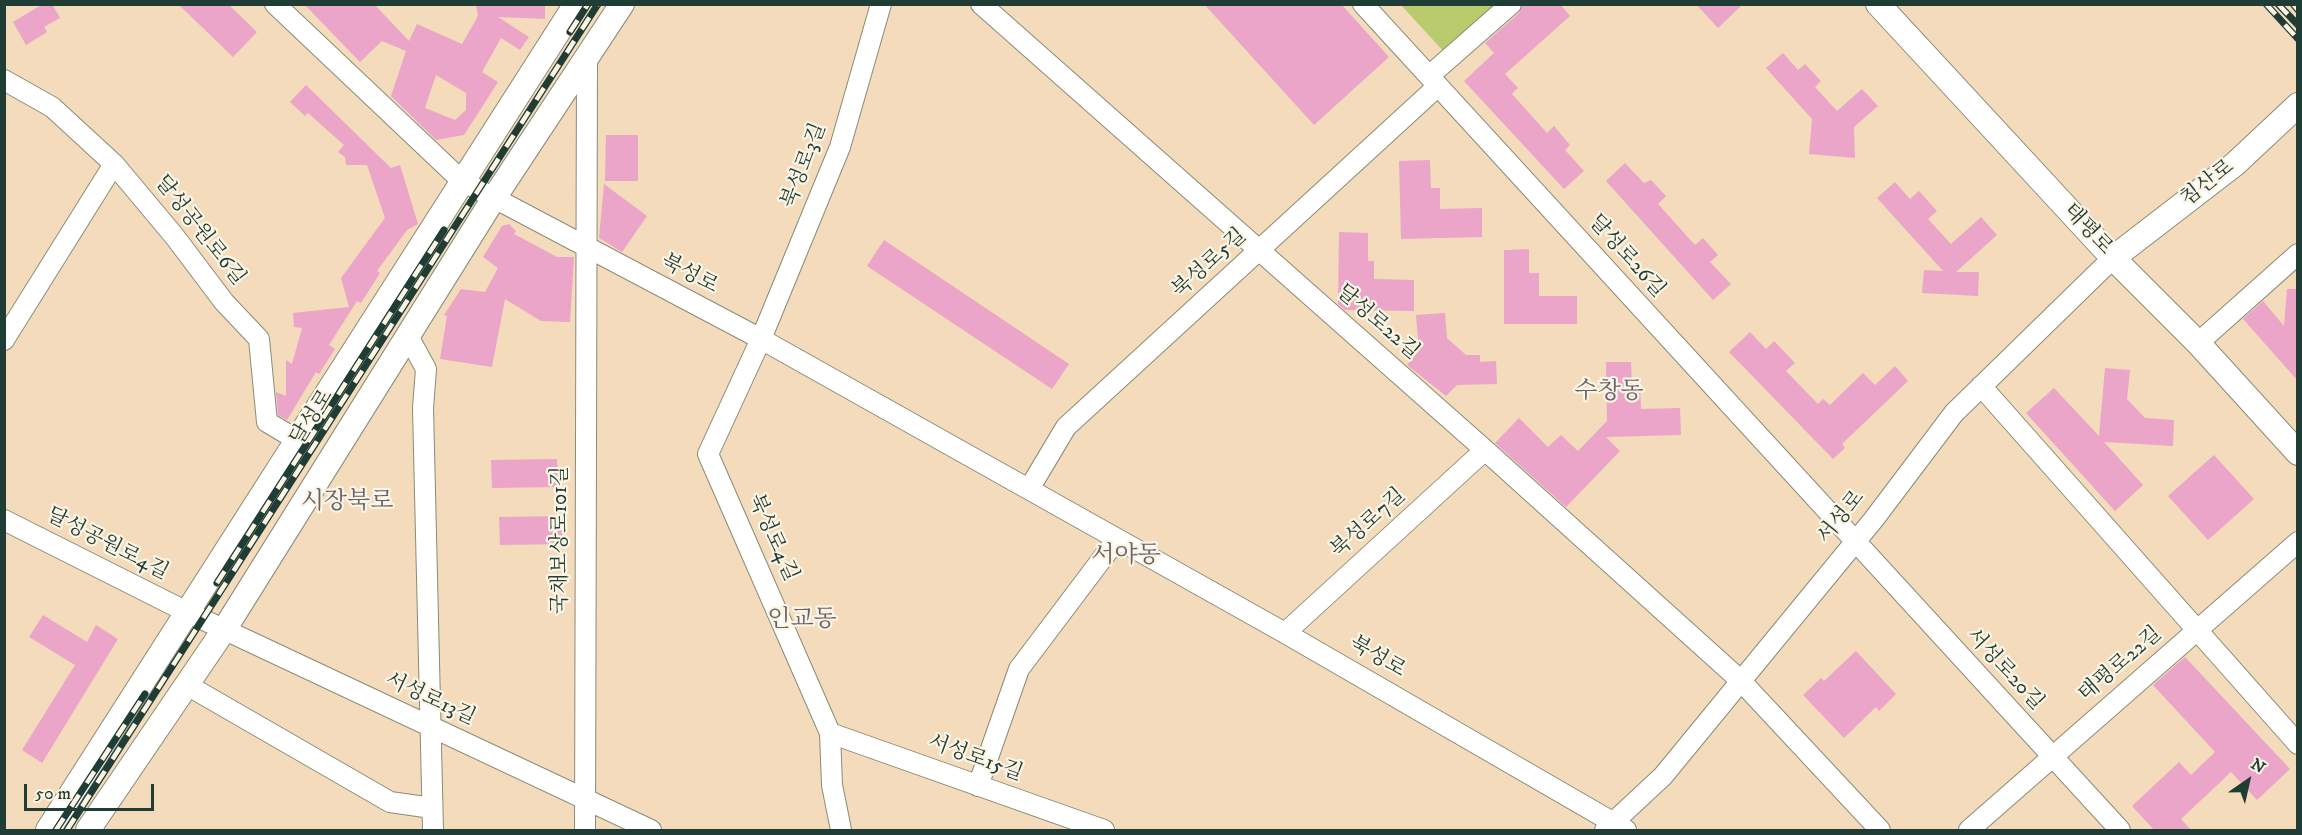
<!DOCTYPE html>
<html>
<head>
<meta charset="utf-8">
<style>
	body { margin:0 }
	#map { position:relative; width:2302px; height:835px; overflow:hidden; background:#f3dbbb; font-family:"IM FELL DW Pica",serif }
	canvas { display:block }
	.frame { position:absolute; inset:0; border:6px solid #1f3d34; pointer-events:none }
	.north { position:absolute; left:2218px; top:751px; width:60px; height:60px; -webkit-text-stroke:4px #fcf5e5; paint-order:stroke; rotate:34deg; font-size:16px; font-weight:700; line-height:24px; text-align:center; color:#1f3d34 }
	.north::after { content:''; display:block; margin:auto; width:21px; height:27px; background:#1f3d34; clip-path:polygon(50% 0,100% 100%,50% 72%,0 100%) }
	.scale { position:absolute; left:24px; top:784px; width:130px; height:27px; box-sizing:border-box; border:3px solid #1f3d34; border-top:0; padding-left:8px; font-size:18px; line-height:21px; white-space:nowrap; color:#1f3d34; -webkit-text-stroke:4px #fcf5e5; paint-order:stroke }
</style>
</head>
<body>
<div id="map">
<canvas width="2302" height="835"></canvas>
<div class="frame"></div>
<div class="north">N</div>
<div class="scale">50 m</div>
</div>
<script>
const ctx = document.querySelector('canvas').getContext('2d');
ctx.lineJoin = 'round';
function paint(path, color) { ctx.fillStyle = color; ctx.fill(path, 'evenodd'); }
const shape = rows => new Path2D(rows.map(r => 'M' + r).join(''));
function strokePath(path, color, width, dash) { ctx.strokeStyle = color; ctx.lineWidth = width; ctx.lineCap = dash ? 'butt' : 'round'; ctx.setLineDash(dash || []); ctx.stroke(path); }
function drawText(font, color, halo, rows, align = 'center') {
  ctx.font = font + ' "IM FELL DW Pica","Noto Serif KR",serif'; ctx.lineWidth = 4.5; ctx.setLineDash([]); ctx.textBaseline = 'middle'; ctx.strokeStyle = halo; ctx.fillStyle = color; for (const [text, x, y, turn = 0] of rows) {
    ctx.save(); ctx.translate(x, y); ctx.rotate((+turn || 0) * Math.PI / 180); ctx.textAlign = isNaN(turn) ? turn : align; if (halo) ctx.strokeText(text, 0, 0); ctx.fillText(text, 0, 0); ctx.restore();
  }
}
paint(shape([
	[1401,5,1499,5,1445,53]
]), '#bacb6e');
paint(shape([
	[43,4,52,4,60,18,44,27,47,32,26,45,13,22],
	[178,4,228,4,257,32,233,57],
	[304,4,374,4,409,41,417,24,462,44,478,16,476,4,545,4,545,19,498,17,529,37,520,50,501,38,482,72,498,82,484,104,464,135,436,140,391,96,406,51,382,41,360,62],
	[436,75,466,93,466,110,455,120,425,108],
	[1204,4,1341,4,1389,57,1314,125],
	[1523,4,1560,4,1570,16,1505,74,1518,88,1512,94,1547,133,1554,126,1570,145,1565,150,1584,171,1564,189,1464,81,1494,53,1485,43,1519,13],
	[1696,4,1743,4,1718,28],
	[1783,53,1798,70,1805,64,1821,81,1815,87,1837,111,1862,89,1878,106,1854,127,1855,158,1809,154,1812,119,1766,68],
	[306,85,391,168,400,165,418,224,407,230,377,271,380,273,361,303,357,301,329,345,335,349,319,374,316,372,287,420,278,415,276,392,286,396,286,360,292,364,302,328,294,327,293,313,349,307,341,278,385,218,367,165,346,165,345,157,338,152,344,145,308,113,305,116,290,102],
	[606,135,638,135,638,181,605,181],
	[1430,160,1431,188,1440,188,1440,209,1482,208,1482,237,1401,239,1399,161],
	[1625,163,1644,183,1651,180,1666,196,1658,204,1695,245,1703,238,1718,255,1710,262,1731,284,1713,300,1606,181],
	[1895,182,1910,199,1919,191,1937,211,1928,219,1951,244,1981,217,1997,235,1956,272,1979,272,1978,296,1922,293,1924,270,1943,271,1877,198],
	[604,184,647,216,622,252,599,238],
	[509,224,516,231,514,234,557,257,574,257,570,322,541,321,505,299,492,367,440,359,447,316,444,315,461,289,485,292,498,268,483,257,502,226],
	[1339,232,1368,233,1368,261,1374,261,1374,279,1414,280,1414,311,1345,310,1338,304],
	[884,240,1069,364,1052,389,867,266],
	[1529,249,1529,273,1539,273,1539,296,1577,296,1577,324,1504,324,1504,250],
	[2287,289,2298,289,2298,381,2243,319,2263,301,2284,326],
	[1445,313,1447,338,1466,355,1480,355,1480,362,1496,361,1497,384,1457,385,1446,396,1407,365,1419,351,1416,315],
	[1750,332,1766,349,1774,341,1795,363,1786,371,1818,404,1823,399,1830,405,1863,373,1875,385,1895,366,1908,381,1842,444,1845,448,1833,459,1729,352],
	[1606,362,1631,362,1632,386,1640,386,1641,409,1680,408,1681,435,1606,437,1620,451,1566,507,1495,443,1519,418,1548,447,1561,435,1578,451,1607,421],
	[2105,368,2130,370,2127,399,2145,418,2174,420,2173,446,2104,442,2143,485,2115,511,2026,413,2054,388,2099,436],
	[2214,455,2254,499,2208,540,2168,496],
	[557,459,558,487,492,488,491,460],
	[564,516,565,544,500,545,499,517],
	[43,615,87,642,96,625,118,639,42,763,22,750,75,665,29,637],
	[1856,651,1896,694,1879,711,1876,707,1844,738,1803,695,1821,678,1824,681],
	[2185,657,2290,769,2257,800,2231,772,2181,819,2192,831,2155,831,2132,806,2179,762,2191,775,2215,752,2153,685]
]), '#eaa5c8');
const minor = shape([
	[275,4,462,181,761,339,1285,633,1626,830],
	[981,4,1485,450,1740,680,1880,830],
	[1363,4,2120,830],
	[1429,76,1511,4],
	[4,80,52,107,114,164,175,237,224,302,259,339,267,422,299,441],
	[408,336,426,369,423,408,433,830],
	[4,340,114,164],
	[2198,343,2298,254],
	[1981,386,2298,744],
	[1029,489,1066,427,1438,86],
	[4,520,189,613,651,830],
	[1285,633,1485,450],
	[187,685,390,802,432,808],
	[830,733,1104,830],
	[978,786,1019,669,1117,539],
	[585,830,587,60],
	[841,830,832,785,830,733,708,454,761,339,840,147,881,4],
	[1605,830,1663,776,1874,519,1954,413,2113,258],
	[1969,830,2298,542]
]);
const major = shape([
	[1878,4,2113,258,2198,343,2298,453],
	[2113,258,2235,164,2298,105],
	[48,830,576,4],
	[88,830,224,630,494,198,622,4]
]);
strokePath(minor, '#898c78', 22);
strokePath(major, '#898c78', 26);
strokePath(minor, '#fff', 20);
strokePath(major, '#fff', 24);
const rail = shape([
	[2266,4,2298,39],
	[2278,4,2298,25],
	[2293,4,2298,10],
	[570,32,588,4],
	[217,583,444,230],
	[56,830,145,694],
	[67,830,598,4]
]);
strokePath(rail, '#1f3d34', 7);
strokePath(rail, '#fcf5e5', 4.5, [14]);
drawText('21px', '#1f3d34', '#fcf5e5', [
	["북성로3길",805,166,-69],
	["침산로",2208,184,-38],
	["태평로",2087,230,47],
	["달성공원로6길",199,231,52],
	["달성로26길",1626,257,48],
	["북성로5길",1210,264,-42],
	["북성로",689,275,27],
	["달성로22길",1377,323,41],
	["달성로",313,418,-58],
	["서성로",1842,518,-51],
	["북성로7길",1369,524,-42],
	["북성로4길",772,538,66],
	["국채보상로101길",562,540,-90],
	["달성공원로4길",107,545,27],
	["북성로",1377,658,30],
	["태평로22길",2121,665,-41],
	["서성로20길",2004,670,47],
	["서성로13길",430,700,25],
	["서성로15길",975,759,20]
]);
drawText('24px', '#666168', '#fcf5e5', [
	["수창동",1609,393],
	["시장북로",347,503],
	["서야동",1126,557],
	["인교동",802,621]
]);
</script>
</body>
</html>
